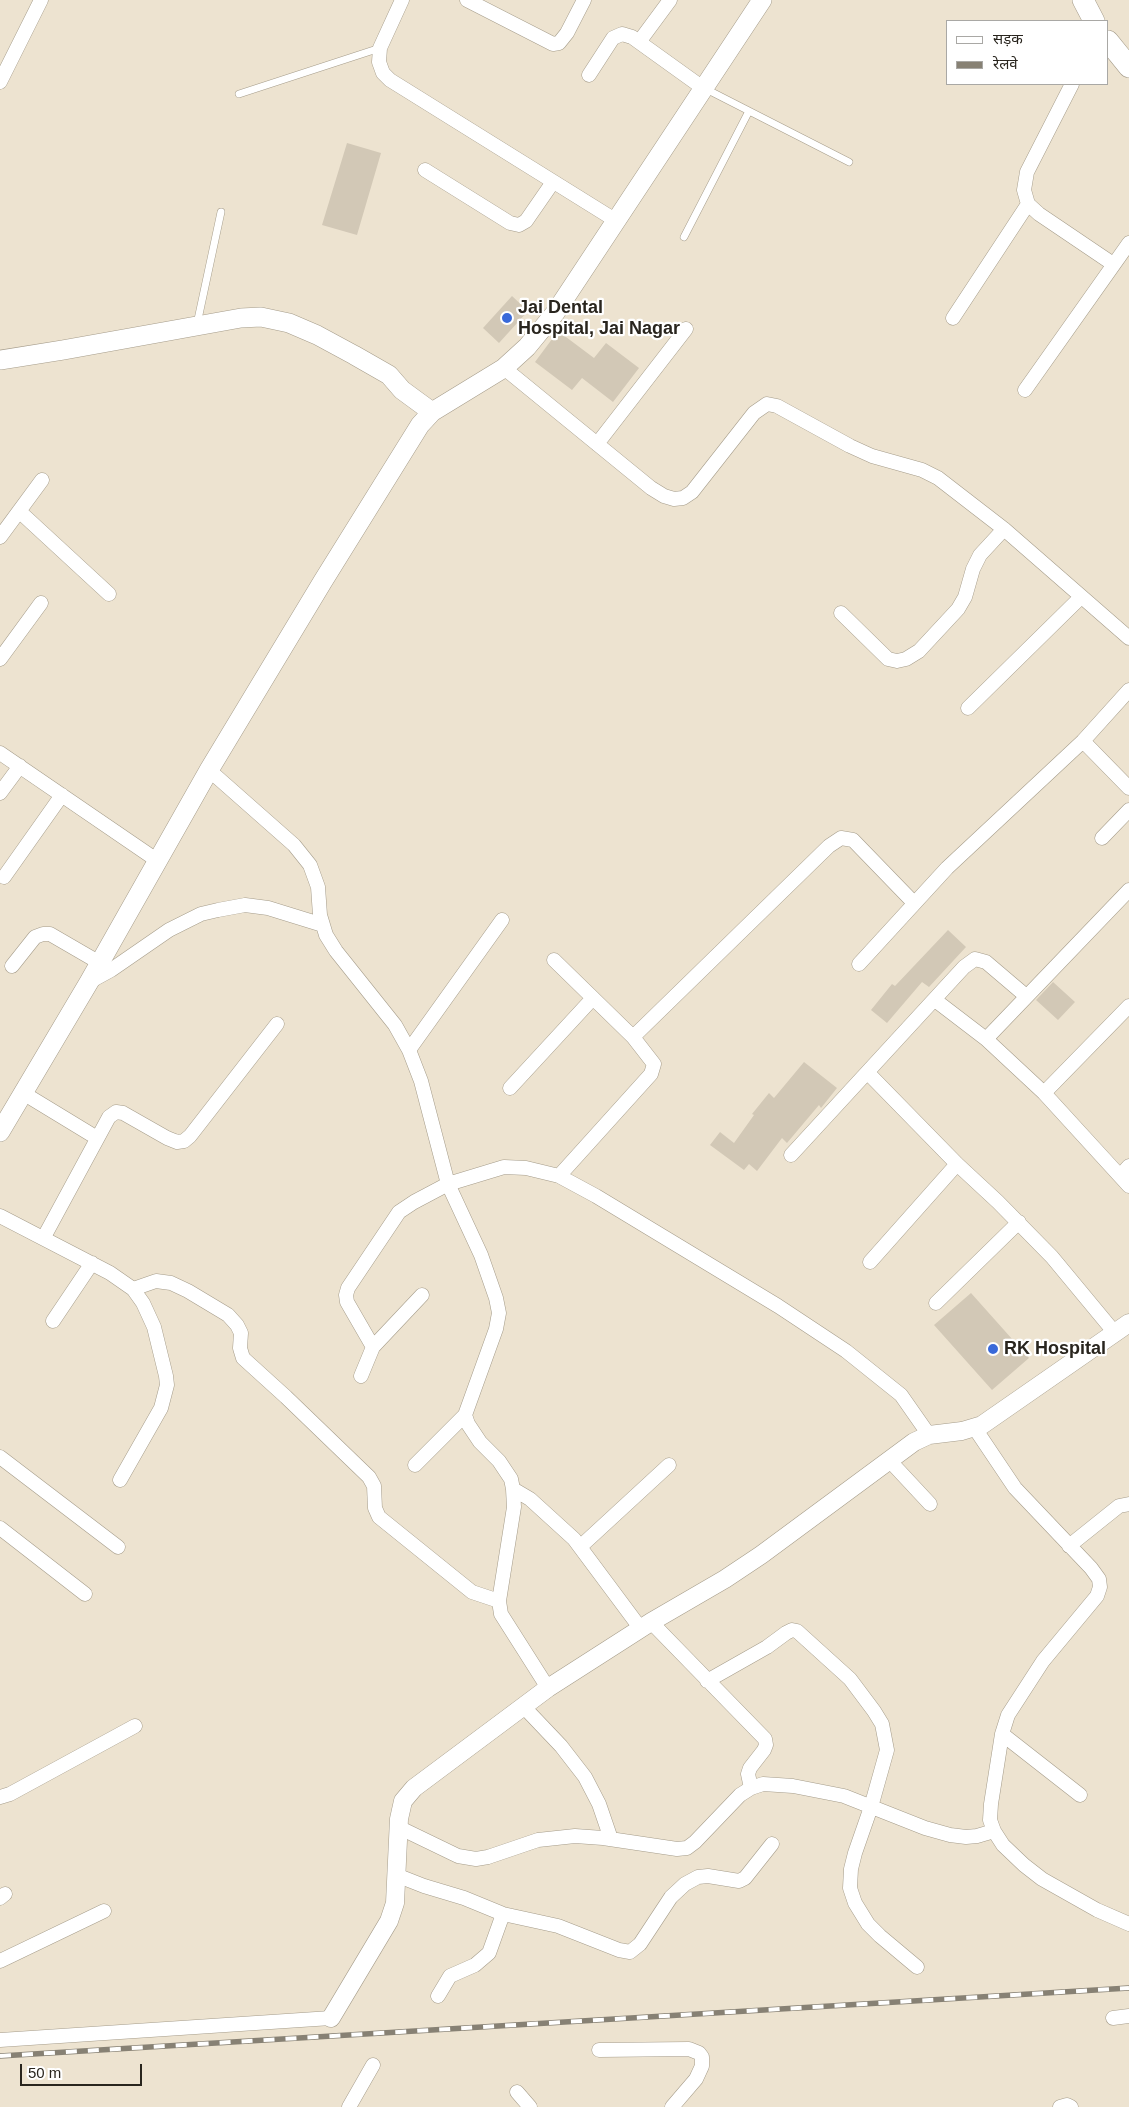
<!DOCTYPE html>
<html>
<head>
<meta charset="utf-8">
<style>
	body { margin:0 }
	#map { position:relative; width:1129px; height:2107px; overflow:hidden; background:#ede3d0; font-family:Helvetica,"Noto Sans Devanagari",sans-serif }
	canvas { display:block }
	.legend { position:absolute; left:946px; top:20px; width:162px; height:65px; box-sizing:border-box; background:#fff; border:1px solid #a9a8a5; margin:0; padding:6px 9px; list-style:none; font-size:15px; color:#29251e }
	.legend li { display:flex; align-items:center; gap:10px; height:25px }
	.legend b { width:25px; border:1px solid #a9a8a5 }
	.scale { position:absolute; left:20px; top:2064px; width:122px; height:22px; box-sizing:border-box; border:2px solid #29251e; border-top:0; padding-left:6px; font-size:15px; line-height:18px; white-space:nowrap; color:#29251e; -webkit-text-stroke:4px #fff; paint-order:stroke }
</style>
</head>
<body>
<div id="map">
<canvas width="1129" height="2107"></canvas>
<ul class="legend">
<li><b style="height:6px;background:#fff"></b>सड़क</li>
<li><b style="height:6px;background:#878174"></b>रेलवे</li>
</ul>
<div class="scale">50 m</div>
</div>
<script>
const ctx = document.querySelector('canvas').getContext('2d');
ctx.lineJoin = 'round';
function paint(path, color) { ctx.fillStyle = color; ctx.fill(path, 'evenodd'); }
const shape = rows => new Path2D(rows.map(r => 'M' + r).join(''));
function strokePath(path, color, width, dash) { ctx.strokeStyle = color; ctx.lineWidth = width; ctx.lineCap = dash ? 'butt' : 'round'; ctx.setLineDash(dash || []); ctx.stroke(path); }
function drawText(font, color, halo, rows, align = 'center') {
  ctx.font = font + ' Helvetica,sans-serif'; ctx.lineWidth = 4.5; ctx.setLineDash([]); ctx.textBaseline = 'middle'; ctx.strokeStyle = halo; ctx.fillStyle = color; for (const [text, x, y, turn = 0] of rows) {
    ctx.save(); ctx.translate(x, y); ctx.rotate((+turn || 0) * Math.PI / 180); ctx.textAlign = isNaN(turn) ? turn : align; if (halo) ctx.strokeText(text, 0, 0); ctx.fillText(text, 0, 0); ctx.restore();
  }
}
paint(shape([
	[347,143,381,153,357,235,322,225],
	[512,296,528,311,499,343,483,328],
	[558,331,594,358,606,343,639,368,613,402,582,378,572,390,535,362],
	[948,930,966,947,929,987,922,982,887,1023,871,1010,892,984,895,986],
	[1053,982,1075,1002,1058,1020,1036,1000],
	[804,1062,837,1088,821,1108,819,1105,787,1143,782,1138,757,1171,749,1164,744,1170,710,1145,720,1132,734,1143,754,1115,752,1114,769,1093,774,1098],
	[971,1293,1029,1358,992,1390,934,1325]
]), '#d2c8b6');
const service = shape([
	[704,88,849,162],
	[239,94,380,48],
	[684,237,749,111],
	[197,324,221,212]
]);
const minor = shape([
	[402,0,380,48,379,62,383,73,390,80,615,220],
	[467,0,553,44,559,43,567,33,584,0],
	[639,42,670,0],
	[589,75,613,38,622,34,632,37,703,88],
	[0,82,41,0],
	[1072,84,1027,172,1024,190,1028,204,1039,214,1113,264],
	[425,170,510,223,519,225,526,221,553,182],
	[953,318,1028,204],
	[504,368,651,488,664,496,674,499,683,498,692,492,754,413,767,404,777,406,850,446,872,456,922,470,938,478,1004,529,1129,638],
	[1025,390,1129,243],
	[597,444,686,329],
	[19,511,109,594],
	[0,537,42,480],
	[841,613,888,659,897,661,906,659,919,651,958,609,965,597,973,569,980,555,1004,529],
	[0,659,41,603],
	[968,708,1081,597],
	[1083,741,1129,788],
	[0,753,158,861],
	[209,770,294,845,310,865,318,887,320,915,326,935,336,951,395,1025,409,1050,421,1081,448,1184,481,1255,496,1298,499,1313,496,1329,465,1415,468,1424,480,1442,499,1461,511,1479,513,1489,514,1507,499,1601,501,1614,548,1688],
	[0,793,20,766],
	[1102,838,1129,810],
	[4,877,62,795],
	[554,960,633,1037,654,1064,651,1074,559,1176],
	[859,964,947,868,1083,741,1129,690],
	[12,966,35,937,43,934,50,934,100,963],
	[89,982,111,970,169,930,201,914,218,910,245,905,268,908,323,925],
	[935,1000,986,1039,1044,1093,1129,1186],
	[633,1037,829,846,841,838,853,840,914,903],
	[986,1039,1129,890],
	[409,1050,502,920],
	[868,1073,957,1164,998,1202,1052,1257,1115,1333],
	[510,1088,593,998],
	[23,1093,97,1138],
	[1044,1093,1129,1006],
	[791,1155,964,967,975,959,986,962,1026,996],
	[1120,1176,1129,1166],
	[0,1216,110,1273,133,1289,143,1303,154,1327,166,1376,167,1385,161,1408,120,1480],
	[44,1237,109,1117,116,1112,123,1113,167,1138,177,1142,184,1141,190,1136,277,1024],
	[870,1262,957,1164],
	[133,1289,156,1281,171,1283,188,1291,228,1315,237,1325,241,1333,240,1348,243,1358,286,1397,369,1477,374,1486,375,1508,379,1517,472,1592,499,1601],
	[936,1303,1019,1222],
	[53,1321,92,1263],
	[373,1347,422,1295],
	[361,1376,373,1347,347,1302,346,1295,348,1288,399,1212,414,1202,448,1184,504,1167,526,1168,559,1176,596,1196,778,1306,846,1351,901,1395,929,1435],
	[974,1427,1015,1488,1091,1568,1099,1579,1100,1587,1097,1596,1043,1661,1008,1715,1002,1734,991,1804,990,1820,994,1831,1003,1845,1024,1865,1042,1879,1097,1910,1129,1924],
	[0,1457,118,1547],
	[889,1460,930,1504],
	[415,1465,465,1415],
	[513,1489,530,1499,574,1539,641,1629],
	[0,1528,85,1594],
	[1069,1546,1119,1506,1129,1504],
	[580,1547,669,1465],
	[651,1622,765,1739,766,1745,764,1750,750,1768,748,1774,751,1788],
	[707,1681,767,1647,786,1633,792,1630,797,1631,850,1679,874,1711,882,1724,887,1750,871,1807,855,1853,851,1869,850,1888,855,1903,868,1924,880,1936,917,1967],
	[523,1706,561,1746,585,1777,599,1804,611,1839],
	[1002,1734,1080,1795],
	[0,1797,10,1794,135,1726],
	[398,1827,458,1856,476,1859,488,1857,538,1840,575,1836,603,1838,677,1849,687,1848,695,1842,740,1795,751,1788,763,1784,793,1786,844,1796,925,1828,950,1835,966,1837,977,1836,994,1831],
	[396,1875,424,1886,464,1898,503,1914,558,1926,619,1950,630,1952,640,1944,671,1897,685,1884,698,1877,708,1876,739,1881,745,1878,772,1844],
	[0,1898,5,1894],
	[0,1961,104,1911],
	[438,1996,450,1976,475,1965,489,1953,503,1914],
	[1113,2018,1129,2016],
	[0,2040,331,2018],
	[599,2050,689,2049,699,2053,702,2057,702,2066,696,2079,672,2107],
	[517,2092,530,2107],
	[349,2107,373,2065],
	[1060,2107,1067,2105,1071,2107]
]);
const tertiary = shape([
	[331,2018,389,1921,395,1903,399,1819,403,1801,414,1788,548,1688,651,1622,725,1579,761,1555,914,1442,929,1435,962,1431,982,1425,1129,1323]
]);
const secondary = shape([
	[0,360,63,350,241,318,261,317,289,323,317,335,354,355,389,375,402,390,432,412],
	[0,1132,89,982,209,770,323,581,420,425,432,412,504,368,527,347,555,313,762,0]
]);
const primary = shape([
	[1083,0,1094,21],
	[1108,41,1129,67]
]);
strokePath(service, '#a59c8a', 8);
strokePath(minor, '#a59c8a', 15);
strokePath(tertiary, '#a59c8a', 19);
strokePath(secondary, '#a59c8a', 20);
strokePath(primary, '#a59c8a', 22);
strokePath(service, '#fff', 7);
strokePath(minor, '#fff', 14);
strokePath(tertiary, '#fff', 18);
strokePath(secondary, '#fff', 19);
strokePath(primary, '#fff', 21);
const rail = shape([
	[0,2056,1129,1988]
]);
strokePath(rail, '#878174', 5.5);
strokePath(rail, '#fff', 4, [11]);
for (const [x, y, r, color] of [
	[507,318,6,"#3969d9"],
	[993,1349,6,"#3969d9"]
]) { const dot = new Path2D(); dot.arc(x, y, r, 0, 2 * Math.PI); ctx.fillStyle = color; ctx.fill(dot); strokePath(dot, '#fff', 2); }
drawText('bold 18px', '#29251e', '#fff', [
	["Jai Dental",518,308],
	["Hospital, Jai Nagar",518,329],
	["RK Hospital",1004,1349]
], 'left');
</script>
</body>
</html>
